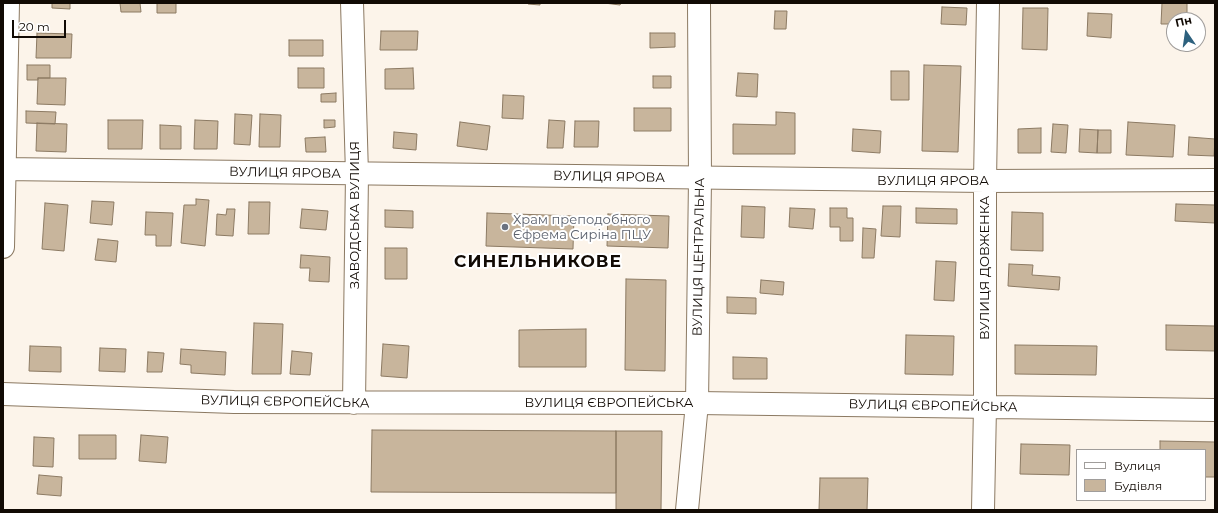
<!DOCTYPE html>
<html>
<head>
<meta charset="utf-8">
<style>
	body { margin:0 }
	#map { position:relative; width:1218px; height:513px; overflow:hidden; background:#fcf4ea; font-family:Montserrat,sans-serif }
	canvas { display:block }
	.frame { position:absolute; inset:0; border:4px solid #110a04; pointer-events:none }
	.legend { position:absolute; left:1076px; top:449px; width:130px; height:52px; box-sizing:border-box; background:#fff; border:1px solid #a09d9b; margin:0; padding:5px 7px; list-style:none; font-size:12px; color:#110a04 }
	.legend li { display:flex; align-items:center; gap:8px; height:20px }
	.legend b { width:20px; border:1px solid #a09d9b }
	.north { position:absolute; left:1166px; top:12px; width:40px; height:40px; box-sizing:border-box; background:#fff; border:1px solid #a09d9b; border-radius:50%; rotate:347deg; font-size:11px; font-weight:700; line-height:16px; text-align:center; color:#110a04 }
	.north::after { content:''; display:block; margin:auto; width:14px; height:18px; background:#2d617e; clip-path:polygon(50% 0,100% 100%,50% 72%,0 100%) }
	.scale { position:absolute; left:12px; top:20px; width:54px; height:18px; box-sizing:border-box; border:2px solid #110a04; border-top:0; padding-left:5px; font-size:12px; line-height:14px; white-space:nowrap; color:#110a04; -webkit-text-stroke:3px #fff; paint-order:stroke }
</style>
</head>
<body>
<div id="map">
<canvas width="1218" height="513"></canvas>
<div class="frame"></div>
<ul class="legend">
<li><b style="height:5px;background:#fff"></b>Вулиця</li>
<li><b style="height:11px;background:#c8b59c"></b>Будівля</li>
</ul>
<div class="north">Пн</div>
<div class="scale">20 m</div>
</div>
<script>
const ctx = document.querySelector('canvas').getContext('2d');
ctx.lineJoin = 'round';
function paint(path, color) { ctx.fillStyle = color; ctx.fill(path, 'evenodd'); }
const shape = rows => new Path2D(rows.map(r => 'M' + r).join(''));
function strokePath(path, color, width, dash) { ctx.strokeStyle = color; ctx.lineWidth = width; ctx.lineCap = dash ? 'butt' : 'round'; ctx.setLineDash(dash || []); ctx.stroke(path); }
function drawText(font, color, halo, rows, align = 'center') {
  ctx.font = font + ' Montserrat,sans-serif'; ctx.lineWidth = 4; ctx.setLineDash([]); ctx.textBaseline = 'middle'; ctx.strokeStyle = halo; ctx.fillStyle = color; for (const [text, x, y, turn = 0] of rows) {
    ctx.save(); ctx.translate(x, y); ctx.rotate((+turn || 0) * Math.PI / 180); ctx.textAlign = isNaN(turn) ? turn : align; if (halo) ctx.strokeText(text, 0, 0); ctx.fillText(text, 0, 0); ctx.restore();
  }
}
const building = shape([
	[52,3,70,3,70,9,52,8,52,3],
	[120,3,140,3,141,12,121,12,120,3],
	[157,3,176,3,176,13,157,13,157,3],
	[529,3,540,3,540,5,528,4,529,3],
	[604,3,621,3,620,5,604,3],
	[1162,3,1187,3,1187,20,1174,20,1174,24,1161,24,1162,3],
	[942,7,967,8,966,25,941,24,942,7],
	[1023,8,1048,8,1047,50,1022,49,1023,8],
	[775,11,787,11,786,29,774,29,775,11],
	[1088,13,1112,14,1111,38,1087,36,1088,13],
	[381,31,418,31,417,50,380,50,381,31],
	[37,33,72,34,71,58,36,58,37,33],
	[650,33,675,33,675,47,650,48,650,33],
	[289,40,323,40,323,56,289,56,289,40],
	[27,65,50,65,50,78,38,78,38,80,27,80,27,65],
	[924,65,961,66,958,152,922,151,924,65],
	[298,68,324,68,324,88,298,88,298,68],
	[413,68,414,89,385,89,385,69,413,68],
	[891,71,909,71,909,100,891,100,891,71],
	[738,73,758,74,757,97,736,96,738,73],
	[653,76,671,76,671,88,653,88,653,76],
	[38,78,66,78,65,105,37,104,38,78],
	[336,93,336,102,321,102,321,94,336,93],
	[503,95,524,96,523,119,502,118,503,95],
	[634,108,671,108,671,131,634,131,634,108],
	[26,111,56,112,55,124,26,123,26,111],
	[776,112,795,113,795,154,733,154,733,124,776,125,776,112],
	[235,114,252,115,250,145,234,144,235,114],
	[260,114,281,115,280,147,259,147,260,114],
	[108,120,143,120,142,149,108,149,108,120],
	[195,120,218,121,217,149,194,149,195,120],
	[324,120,335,120,335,127,324,128,324,120],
	[549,120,565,121,563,148,547,148,549,120],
	[575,121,599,121,598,147,574,147,575,121],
	[460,122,490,126,487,150,457,146,460,122],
	[1128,122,1175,125,1173,157,1126,155,1128,122],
	[37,123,67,124,66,152,36,151,37,123],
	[1053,124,1068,125,1066,153,1051,152,1053,124],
	[160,125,181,126,181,149,160,149,160,125],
	[1041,128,1041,153,1018,153,1018,129,1041,128],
	[853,129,881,131,880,153,852,151,853,129],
	[1080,129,1098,130,1097,153,1079,152,1080,129],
	[1098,130,1111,130,1111,153,1097,153,1098,130],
	[394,132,417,134,416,150,393,148,394,132],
	[325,137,326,152,306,152,305,138,325,137],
	[1189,137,1215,139,1214,156,1188,155,1189,137],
	[196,199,209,200,205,246,181,243,184,205,196,205,196,199],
	[92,201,114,202,112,225,90,223,92,201],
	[249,202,270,202,269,234,248,234,249,202],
	[45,203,68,205,64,251,42,249,45,203],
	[1176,204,1215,205,1215,223,1175,221,1176,204],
	[742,206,765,207,764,238,741,237,742,206],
	[883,206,901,206,900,237,881,236,883,206],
	[790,208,815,209,813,229,789,227,790,208],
	[830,208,847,208,847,218,853,218,853,241,840,241,840,227,830,227,830,208],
	[916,208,957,209,957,224,916,223,916,208],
	[227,209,235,209,233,236,216,235,217,214,226,215,227,209],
	[302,209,328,211,326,230,300,228,302,209],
	[385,210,413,211,413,228,385,227,385,210],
	[146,212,173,213,171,246,156,246,156,235,145,235,146,212],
	[1012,212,1043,213,1043,251,1011,250,1012,212],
	[487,213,574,216,573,249,486,246,487,213],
	[608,214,669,216,668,248,607,246,608,214],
	[863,228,876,229,874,258,862,258,863,228],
	[98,239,118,241,116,262,95,260,98,239],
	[385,248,407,248,407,279,385,279,385,248],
	[301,255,330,257,329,282,309,281,310,268,300,268,301,255],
	[936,261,956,262,954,301,934,300,936,261],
	[1009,264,1033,265,1032,275,1060,277,1059,290,1008,286,1009,264],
	[626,279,666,280,665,371,625,370,626,279],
	[761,280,784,282,783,295,760,293,761,280],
	[727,297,756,298,756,314,727,313,727,297],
	[254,323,283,324,281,374,252,374,254,323],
	[1166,325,1215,326,1215,351,1166,350,1166,325],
	[586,329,586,367,519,367,519,330,586,329],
	[906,335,954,336,953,375,905,374,906,335],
	[383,344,409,346,407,378,381,376,383,344],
	[1015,345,1097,346,1096,375,1015,374,1015,345],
	[30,346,61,347,61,372,29,371,30,346],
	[100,348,126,349,125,372,99,371,100,348],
	[181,349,226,352,225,375,191,373,191,365,180,364,181,349],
	[292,351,312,353,310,375,290,374,292,351],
	[148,352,164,353,162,372,147,372,148,352],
	[733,357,767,358,767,379,733,379,733,357],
	[372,430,616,431,616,493,371,492,372,430],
	[616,431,662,431,661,510,616,510,616,431],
	[79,435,116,435,116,459,79,459,79,435],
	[141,435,168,437,166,463,139,461,141,435],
	[34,437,54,438,53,467,33,466,34,437],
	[1160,441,1215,442,1215,477,1205,477,1205,450,1160,450,1160,441],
	[1021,444,1070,445,1069,475,1020,474,1021,444],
	[39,475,62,477,61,496,37,494,39,475],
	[820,478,868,478,867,510,819,510,820,478]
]);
paint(building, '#c8b59c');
strokePath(building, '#8c7a63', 1);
const minor = shape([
	[352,3,357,174,354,403],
	[3,169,985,181,1215,180],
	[3,247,8,3],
	[3,394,234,402,697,403,1215,410],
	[983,510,985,406,985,181,988,3]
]);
const major = shape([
	[687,510,697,403,700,179,699,3]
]);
strokePath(minor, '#8b7962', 24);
strokePath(major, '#8b7962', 24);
strokePath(minor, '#fff', 22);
strokePath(major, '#fff', 22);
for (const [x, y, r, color] of [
	[505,227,4,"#6b7280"]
]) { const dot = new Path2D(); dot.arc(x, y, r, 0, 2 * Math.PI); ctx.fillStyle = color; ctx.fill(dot); strokePath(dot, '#fff', 1.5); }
drawText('13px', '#110a04', '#fff', [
	["ВУЛИЦЯ ЯРОВА",285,173,1],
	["ВУЛИЦЯ ЯРОВА",609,177,1],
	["ВУЛИЦЯ ЯРОВА",933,181],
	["ЗАВОДСЬКА ВУЛИЦЯ",355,215,-90],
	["ВУЛИЦЯ ЦЕНТРАЛЬНА",699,257,-89],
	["ВУЛИЦЯ ДОВЖЕНКА",985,268,-90],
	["ВУЛИЦЯ ЄВРОПЕЙСЬКА",285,402,1],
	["ВУЛИЦЯ ЄВРОПЕЙСЬКА",609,403],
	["ВУЛИЦЯ ЄВРОПЕЙСЬКА",933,406,1]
]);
drawText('13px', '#5b616d', '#fff', [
	["Храм преподобного",513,220],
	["Єфрема Сиріна ПЦУ",513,235]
], 'left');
ctx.letterSpacing = '1px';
drawText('bold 17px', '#110a04', '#fff', [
	["СИНЕЛЬНИКОВЕ",538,262]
]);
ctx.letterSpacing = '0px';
</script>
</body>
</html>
